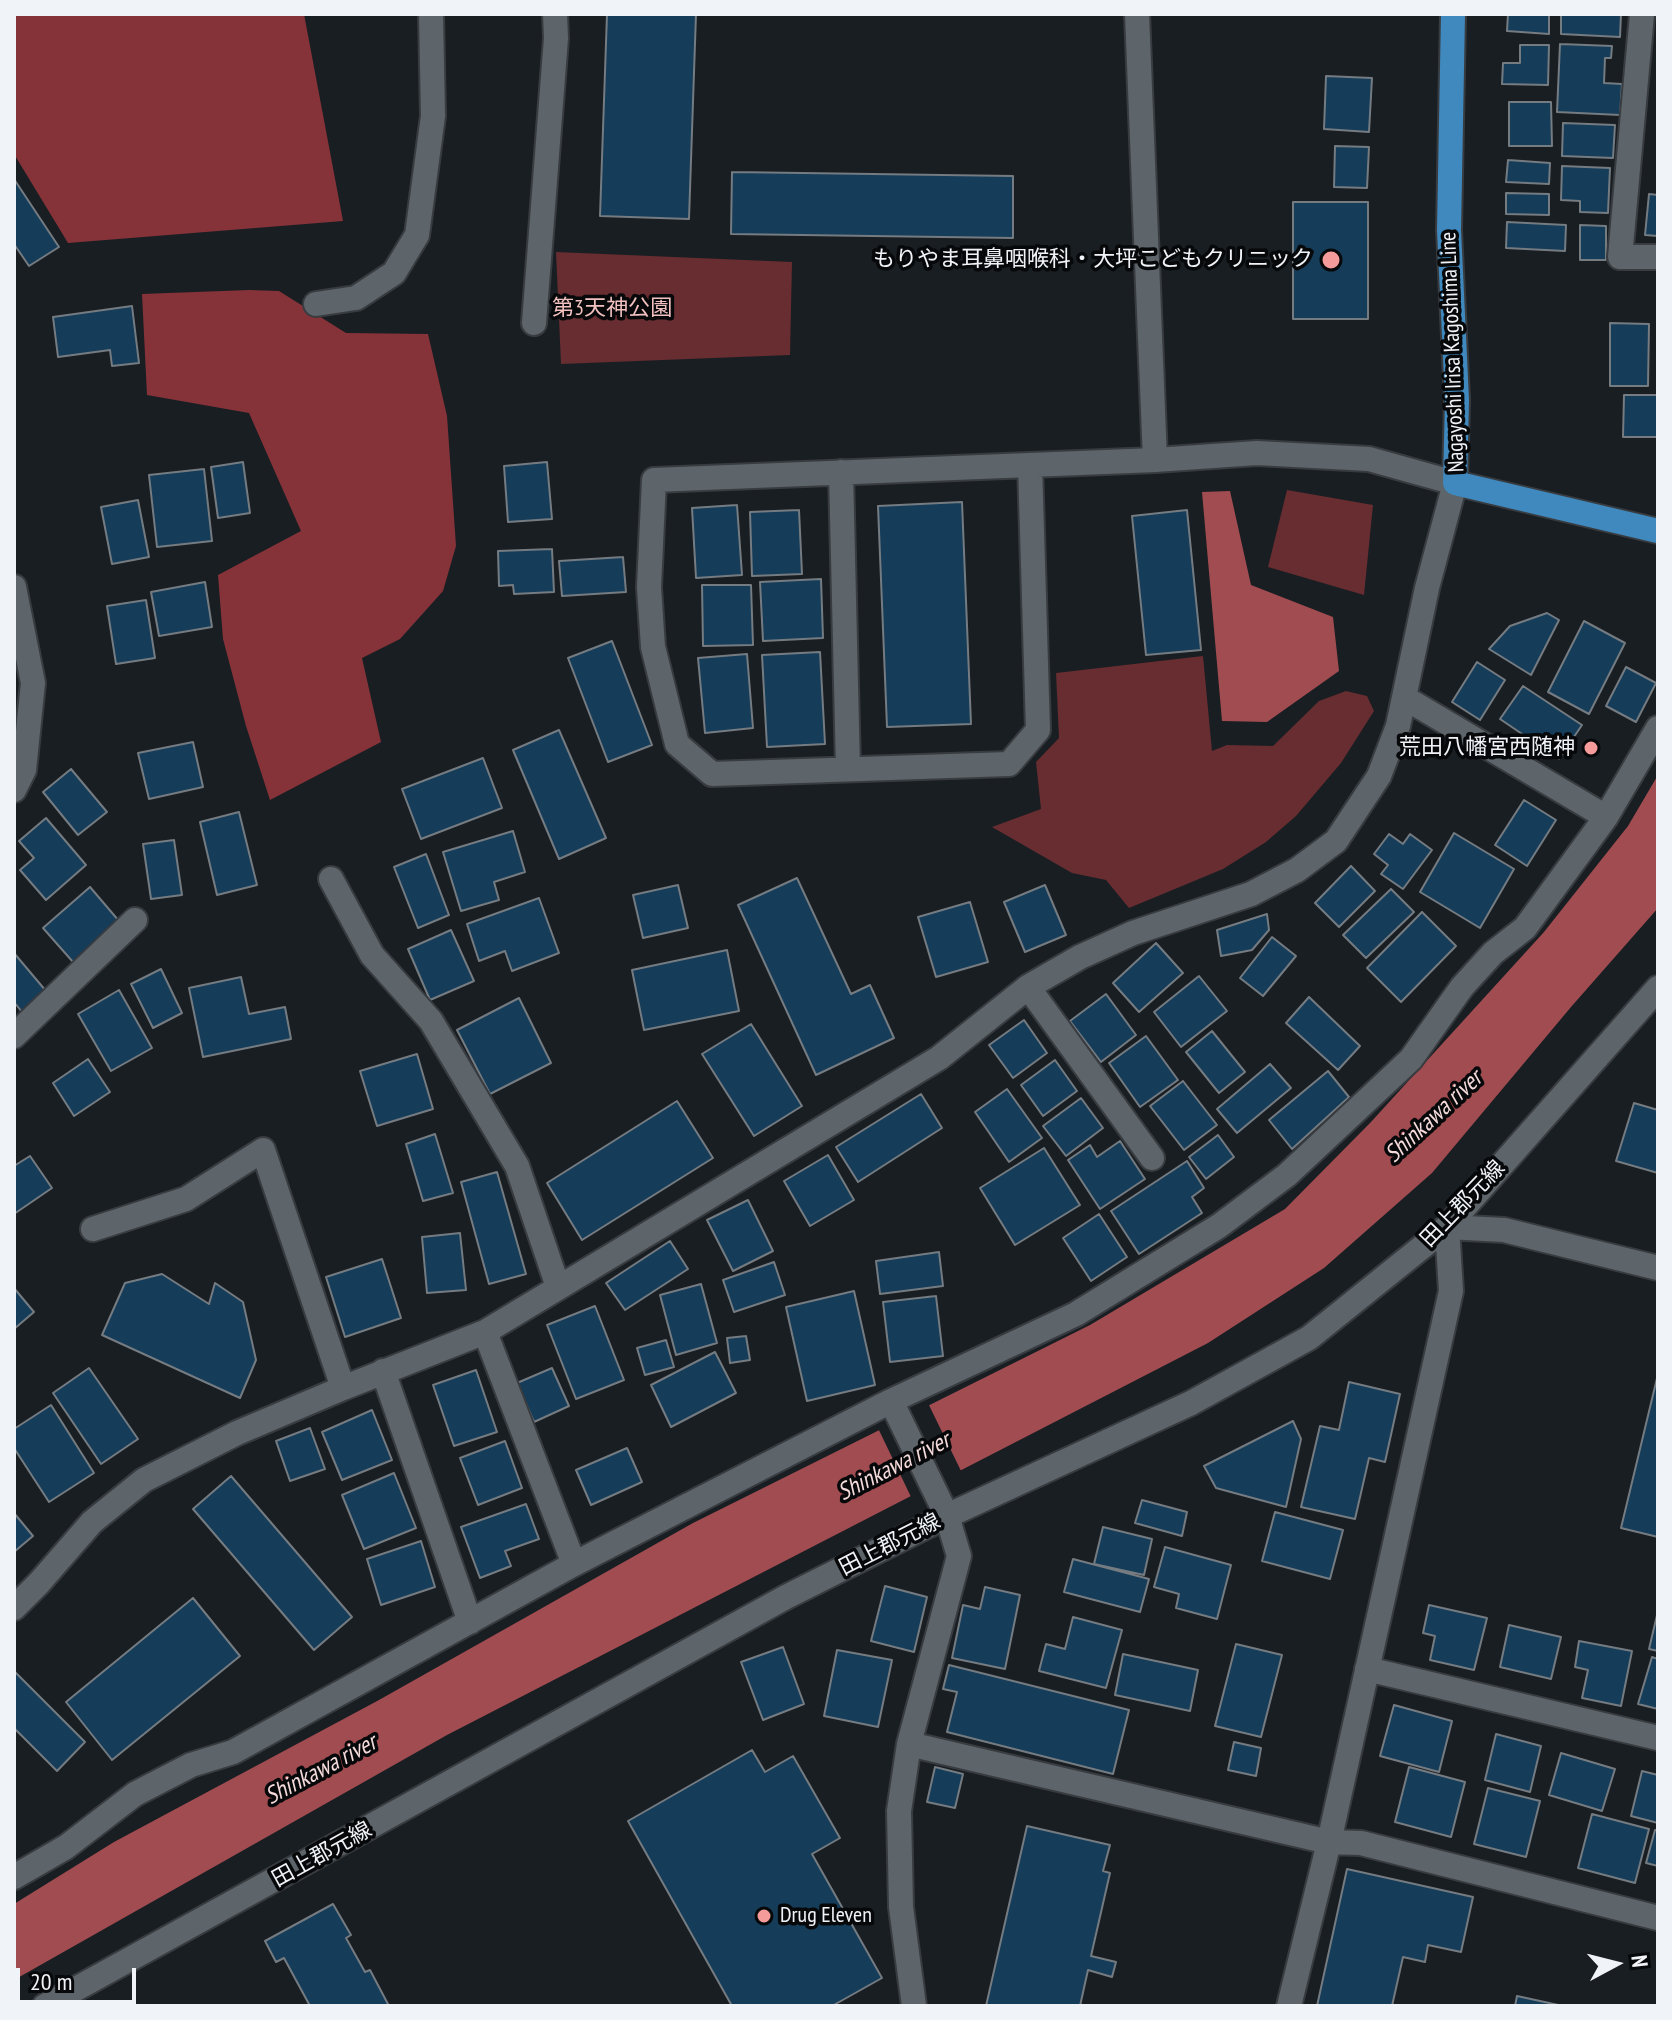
<!DOCTYPE html>
<html>
<head>
<meta charset="utf-8">
<style>
	body { margin:0 }
	#map { position:relative; width:1672px; height:2020px; overflow:hidden; background:#191e23; font-family:"PT Sans Narrow",sans-serif }
	canvas { display:block }
	.frame { position:absolute; inset:0; border:16px solid #f0f3f7; pointer-events:none }
	.north { position:absolute; left:1576px; top:1924px; width:80px; height:80px; -webkit-text-stroke:6px #06080a; paint-order:stroke; rotate:83deg; font-size:22px; font-weight:700; line-height:32px; text-align:center; color:#f0f3f7 }
	.north::after { content:''; display:block; margin:auto; width:28px; height:36px; background:#f0f3f7; clip-path:polygon(50% 0,100% 100%,50% 72%,0 100%) }
	.scale { position:absolute; left:16px; top:1968px; width:120px; height:36px; box-sizing:border-box; border:4px solid #f0f3f7; border-top:0; padding-left:10px; font-size:24px; line-height:28px; white-space:nowrap; color:#f0f3f7; -webkit-text-stroke:6px #06080a; paint-order:stroke }
</style>
</head>
<body>
<div id="map">
<canvas width="1672" height="2020"></canvas>
<div class="frame"></div>
<div class="north">N</div>
<div class="scale">20 m</div>
</div>
<script>
const ctx = document.querySelector('canvas').getContext('2d');
ctx.lineJoin = 'round';
function paint(path, color) { ctx.fillStyle = color; ctx.fill(path, 'evenodd'); }
const shape = rows => new Path2D(rows.map(r => 'M' + r).join(''));
function strokePath(path, color, width, dash) { ctx.strokeStyle = color; ctx.lineWidth = width; ctx.lineCap = dash ? 'butt' : 'round'; ctx.setLineDash(dash || []); ctx.stroke(path); }
function drawText(font, color, halo, rows, align = 'center') {
  ctx.font = font + ' "PT Sans Narrow","Noto Sans JP",sans-serif'; ctx.lineWidth = 7; ctx.setLineDash([]); ctx.textBaseline = 'middle'; ctx.strokeStyle = halo; ctx.fillStyle = color; for (const [text, x, y, turn = 0] of rows) {
    ctx.save(); ctx.translate(x, y); ctx.rotate((+turn || 0) * Math.PI / 180); ctx.textAlign = isNaN(turn) ? turn : align; if (halo) ctx.strokeText(text, 0, 0); ctx.fillText(text, 0, 0); ctx.restore();
  }
}
paint(shape([
	[556,252,792,262,790,355,561,364],
	[1287,490,1373,505,1364,595,1268,567],
	[1203,656,1212,751,1227,745,1273,746,1319,701,1346,691,1367,696,1374,711,1341,763,1296,816,1266,842,1223,869,1129,908,1106,880,1072,873,992,827,1041,809,1036,762,1059,738,1056,673]
]), '#672d30');
paint(shape([
	[14,14,304,14,343,221,68,243,14,154],
	[249,290,279,291,346,333,428,334,447,416,456,546,443,591,400,639,362,658,381,742,270,800,246,726,223,639,218,575,301,531,249,413,147,395,142,294]
]), '#853339');
paint(shape([
	[1230,491,1251,585,1333,617,1339,671,1267,722,1222,721,1202,492],
	[1658,775,1658,908,1571,1007,1432,1173,1324,1268,1208,1343,447,1735,14,1980,14,1904,114,1842,379,1700,693,1523,1090,1325,1285,1209,1371,1122,1544,932,1628,826]
]), '#a14c50');
paint(shape([
	[927,1401,962,1473,912,1499,877,1426]
]), '#191e23');
const building = shape([
	[607,14,696,14,689,219,600,216,607,14],
	[1508,14,1549,14,1549,34,1507,31,1508,14],
	[1561,14,1621,14,1620,37,1561,34,1561,14],
	[1560,44,1612,46,1611,58,1605,58,1604,83,1622,84,1620,115,1557,112,1560,44],
	[1520,45,1549,45,1548,85,1502,84,1503,63,1520,63,1520,45],
	[1326,76,1372,78,1369,132,1324,129,1326,76],
	[1509,102,1551,102,1552,146,1509,146,1509,102],
	[1563,123,1615,125,1613,158,1562,156,1563,123],
	[1335,146,1369,147,1367,188,1334,187,1335,146],
	[1508,160,1550,163,1549,184,1506,182,1508,160],
	[1562,166,1610,168,1608,213,1580,212,1580,201,1561,200,1562,166],
	[732,172,1013,176,1013,238,731,234,732,172],
	[14,179,59,247,29,266,14,244,14,179],
	[1506,193,1549,194,1549,215,1506,214,1506,193],
	[1649,194,1658,195,1658,236,1645,235,1649,194],
	[1293,202,1368,202,1368,319,1293,319,1293,202],
	[1507,222,1566,225,1565,251,1506,248,1507,222],
	[1580,225,1606,226,1606,260,1580,260,1580,225],
	[132,306,139,363,112,366,110,350,58,357,53,317,132,306],
	[1610,323,1649,324,1648,386,1610,386,1610,323],
	[1624,395,1658,395,1658,437,1623,437,1624,395],
	[243,462,250,513,218,518,211,467,243,462],
	[547,462,552,519,508,522,504,466,547,462],
	[204,469,212,541,157,547,149,475,204,469],
	[138,500,149,557,112,564,101,507,138,500],
	[962,502,971,724,887,727,878,506,962,502],
	[737,505,742,575,696,578,692,508,737,505],
	[799,510,802,574,752,576,750,512,799,510],
	[1187,510,1201,650,1146,655,1132,516,1187,510],
	[552,549,554,592,514,594,513,585,499,586,498,551,552,549],
	[623,557,626,592,562,596,559,561,623,557],
	[821,579,823,638,763,641,760,582,821,579],
	[205,582,212,627,159,636,151,592,205,582],
	[702,585,751,585,753,645,703,646,702,585],
	[146,600,155,658,116,664,107,606,146,600],
	[1547,613,1559,620,1531,675,1489,649,1510,626,1547,613],
	[1584,621,1625,643,1589,714,1548,692,1584,621],
	[612,641,652,745,608,762,568,658,612,641],
	[820,652,825,744,767,747,762,655,820,652],
	[747,654,753,728,705,733,698,658,747,654],
	[1477,662,1505,680,1480,720,1452,702,1477,662],
	[1626,667,1656,683,1636,722,1606,706,1626,667],
	[1523,686,1582,725,1559,759,1500,719,1523,686],
	[559,730,606,838,559,859,513,750,559,730],
	[193,742,203,787,149,799,138,753,193,742],
	[483,758,502,808,421,839,402,789,483,758],
	[71,769,107,812,78,835,43,792,71,769],
	[1524,800,1556,820,1527,866,1495,845,1524,800],
	[239,812,257,885,217,895,200,822,239,812],
	[46,818,86,865,46,900,20,870,34,858,19,841,46,818],
	[513,831,525,872,494,882,499,900,461,911,443,852,513,831],
	[1454,833,1514,869,1480,928,1420,892,1454,833],
	[1389,834,1403,844,1410,834,1432,850,1403,889,1381,874,1388,865,1374,854,1389,834],
	[174,840,182,895,151,899,143,844,174,840],
	[426,854,449,915,418,928,394,867,426,854],
	[1351,866,1375,891,1339,927,1315,903,1351,866],
	[797,878,851,994,870,985,894,1038,816,1075,738,905,797,878],
	[678,885,688,928,643,938,633,895,678,885],
	[1045,885,1066,935,1025,952,1004,902,1045,885],
	[90,887,119,921,73,962,43,928,90,887],
	[1391,889,1414,912,1366,958,1343,935,1391,889],
	[539,898,559,953,512,971,505,951,479,961,467,924,539,898],
	[970,902,988,962,936,977,918,917,970,902],
	[1422,912,1456,946,1401,1002,1367,968,1422,912],
	[1267,914,1269,930,1252,950,1221,956,1217,930,1267,914],
	[451,930,474,981,430,1000,408,949,451,930],
	[1272,937,1296,956,1263,996,1240,978,1272,937],
	[1156,943,1183,973,1139,1012,1113,983,1156,943],
	[727,950,739,1011,644,1030,632,970,727,950],
	[14,953,46,991,22,1012,14,1002,14,953],
	[161,969,182,1013,153,1028,131,984,161,969],
	[1199,976,1227,1011,1181,1047,1154,1012,1199,976],
	[241,977,249,1014,285,1007,291,1039,203,1057,189,988,241,977],
	[119,990,152,1048,111,1071,78,1014,119,990],
	[1106,994,1136,1035,1101,1062,1070,1021,1106,994],
	[1309,997,1360,1046,1338,1070,1286,1023,1309,997],
	[519,998,551,1063,490,1094,457,1030,519,998],
	[1024,1020,1047,1053,1013,1078,989,1045,1024,1020],
	[751,1024,802,1106,754,1136,702,1054,751,1024],
	[1212,1031,1245,1072,1219,1093,1186,1052,1212,1031],
	[1146,1036,1178,1080,1140,1107,1109,1063,1146,1036],
	[417,1054,433,1109,377,1126,360,1071,417,1054],
	[88,1059,110,1092,74,1116,53,1083,88,1059],
	[1055,1060,1077,1091,1043,1116,1021,1085,1055,1060],
	[1270,1064,1291,1088,1237,1133,1217,1109,1270,1064],
	[1328,1071,1349,1097,1292,1149,1269,1120,1328,1071],
	[1183,1081,1217,1125,1184,1150,1150,1106,1183,1081],
	[1007,1089,1042,1138,1009,1162,975,1112,1007,1089],
	[921,1094,942,1128,858,1182,836,1147,921,1094],
	[1081,1098,1103,1128,1066,1156,1043,1126,1081,1098],
	[677,1101,713,1158,582,1240,547,1183,677,1101],
	[1634,1103,1658,1110,1658,1173,1616,1161,1634,1103],
	[435,1134,453,1193,423,1201,406,1144,435,1134],
	[1218,1135,1234,1157,1206,1179,1189,1157,1218,1135],
	[1120,1141,1145,1179,1100,1209,1068,1160,1090,1145,1097,1157,1120,1141],
	[1044,1148,1080,1205,1015,1245,980,1188,1044,1148],
	[828,1155,854,1200,810,1226,784,1181,828,1155],
	[30,1156,52,1188,14,1214,14,1166,30,1156],
	[1187,1161,1204,1188,1192,1197,1202,1213,1139,1254,1111,1211,1187,1161],
	[497,1172,526,1274,489,1284,461,1182,497,1172],
	[748,1200,773,1251,733,1271,707,1220,748,1200],
	[1099,1214,1127,1257,1091,1281,1063,1238,1099,1214],
	[460,1233,466,1290,427,1293,422,1237,460,1233],
	[670,1241,688,1269,625,1310,606,1283,670,1241],
	[939,1252,943,1286,880,1294,876,1261,939,1252],
	[382,1259,401,1318,345,1337,326,1277,382,1259],
	[774,1262,785,1295,734,1312,723,1280,774,1262],
	[162,1274,209,1304,215,1283,243,1302,256,1360,240,1398,102,1335,125,1283,162,1274],
	[701,1284,717,1343,676,1355,660,1295,701,1284],
	[14,1288,34,1312,14,1329,14,1288],
	[854,1291,875,1385,807,1401,786,1307,854,1291],
	[936,1296,943,1356,890,1362,883,1302,936,1296],
	[595,1306,624,1380,576,1399,547,1325,595,1306],
	[746,1336,750,1360,730,1363,727,1338,746,1336],
	[666,1340,674,1367,645,1375,637,1348,666,1340],
	[715,1352,736,1393,671,1427,651,1385,715,1352],
	[89,1368,138,1439,101,1464,53,1393,89,1368],
	[552,1368,569,1406,534,1422,517,1383,552,1368],
	[476,1370,497,1432,454,1446,433,1385,476,1370],
	[1658,1374,1658,1537,1621,1528,1658,1374],
	[1349,1382,1400,1394,1385,1462,1369,1458,1355,1519,1301,1507,1320,1426,1339,1430,1349,1382],
	[51,1405,94,1473,49,1502,14,1448,14,1429,51,1405],
	[372,1410,392,1460,342,1480,322,1432,372,1410],
	[1293,1421,1301,1439,1286,1507,1216,1488,1204,1466,1293,1421],
	[310,1428,325,1469,290,1481,276,1441,310,1428],
	[505,1441,522,1488,478,1505,460,1458,505,1441],
	[627,1448,642,1482,591,1505,576,1470,627,1448],
	[394,1473,416,1528,364,1549,342,1495,394,1473],
	[231,1476,352,1617,314,1650,193,1509,231,1476],
	[1142,1500,1187,1512,1182,1536,1135,1523,1142,1500],
	[526,1504,539,1539,505,1551,511,1566,480,1578,461,1527,526,1504],
	[1275,1512,1343,1530,1330,1579,1262,1561,1275,1512],
	[14,1513,33,1536,14,1552,14,1513],
	[1103,1527,1152,1539,1144,1575,1094,1564,1103,1527],
	[421,1541,435,1587,381,1605,367,1559,421,1541],
	[1165,1547,1231,1565,1217,1619,1176,1608,1179,1594,1154,1587,1165,1547],
	[1073,1559,1149,1579,1140,1612,1064,1592,1073,1559],
	[885,1586,927,1597,914,1652,871,1641,885,1586],
	[985,1587,1020,1595,1005,1669,952,1658,963,1605,980,1609,985,1587],
	[193,1598,240,1656,112,1760,66,1702,193,1598],
	[1429,1605,1487,1618,1474,1670,1430,1660,1435,1636,1423,1633,1429,1605],
	[1658,1611,1658,1651,1649,1649,1658,1611],
	[1073,1617,1122,1630,1106,1688,1039,1671,1046,1644,1065,1649,1073,1617],
	[1509,1625,1561,1637,1551,1679,1500,1667,1509,1625],
	[1579,1641,1632,1651,1621,1706,1582,1698,1588,1670,1575,1667,1579,1641],
	[1236,1644,1282,1655,1261,1737,1215,1726,1236,1644],
	[783,1647,804,1704,763,1720,741,1662,783,1647],
	[837,1650,892,1660,878,1727,824,1716,837,1650],
	[1123,1654,1198,1670,1190,1711,1115,1695,1123,1654],
	[1652,1657,1658,1659,1658,1709,1638,1704,1652,1657],
	[949,1665,1129,1710,1113,1774,947,1732,957,1692,943,1689,949,1665],
	[14,1671,85,1742,57,1771,14,1728,14,1671],
	[1394,1705,1452,1721,1439,1772,1380,1756,1394,1705],
	[1496,1734,1541,1746,1530,1792,1485,1780,1496,1734],
	[1234,1742,1261,1748,1256,1776,1228,1770,1234,1742],
	[752,1750,765,1772,793,1756,840,1838,812,1854,882,1978,832,2006,732,2006,628,1821,752,1750],
	[1561,1753,1615,1769,1602,1811,1549,1795,1561,1753],
	[935,1767,963,1774,955,1808,927,1802,935,1767],
	[1409,1767,1465,1782,1451,1837,1395,1822,1409,1767],
	[1642,1771,1658,1775,1658,1823,1631,1816,1642,1771],
	[1488,1788,1540,1801,1526,1857,1474,1844,1488,1788],
	[1592,1814,1649,1829,1635,1883,1578,1868,1592,1814],
	[1027,1826,1110,1845,1103,1871,1110,1873,1091,1956,1116,1962,1112,1977,1088,1970,1080,2006,986,2006,1027,1826],
	[1655,1830,1658,1830,1658,1866,1646,1863,1655,1830],
	[1347,1869,1473,1897,1461,1952,1428,1945,1425,1962,1403,1957,1392,2006,1317,2006,1347,1869],
	[333,1904,351,1935,346,1938,365,1972,370,1970,389,2006,310,2006,284,1958,276,1962,265,1941,333,1904],
	[1517,1996,1563,2006,1515,2006,1517,1996]
]);
paint(building, '#153c59');
strokePath(building, '#747b81', 2);
const street = shape([
	[1137,14,1155,460],
	[1642,14,1620,257,1658,257],
	[316,304,356,298,394,273,417,235,433,116,431,14],
	[534,323,556,38,555,14],
	[841,472,848,769],
	[14,587,33,683,24,770,14,790],
	[1405,698,1606,817],
	[331,879,372,955,431,1021,517,1166,558,1287],
	[1028,987,1152,1158],
	[14,1036,135,920],
	[93,1229,186,1199,263,1150,343,1388],
	[485,1332,574,1564],
	[383,1371,470,1622],
	[891,1401,947,1516,959,1556,909,1744,899,1811,901,1907,914,2006],
	[14,1608,39,1583,92,1522,144,1480,237,1433,343,1388,485,1332,939,1058,1028,987,1080,957,1133,933,1251,894,1297,870,1336,841,1379,776,1398,726,1427,588,1455,483,1369,459,1257,453,1155,460,1030,465,654,480,649,587,653,647,677,744,712,774,1009,764,1038,730,1030,465],
	[1367,1669,1658,1738],
	[909,1744,1329,1842,1361,1843,1658,1918],
	[14,1877,66,1847,135,1794,191,1765,233,1752,574,1564,891,1401,1076,1314,1219,1226,1287,1175,1411,1059,1462,987,1493,953,1525,928,1606,817,1658,728],
	[1289,2006,1329,1842,1451,1291,1447,1227,1504,1230,1658,1268]
]);
const secondary = shape([
	[45,2006,786,1597,947,1516,1191,1403,1309,1338,1447,1227,1658,988]
]);
const primary = shape([
	[1453,14,1449,230,1457,400,1455,483,1658,531]
]);
strokePath(street, '#383c40', 28);
strokePath(secondary, '#383c40', 28);
strokePath(primary, '#383c40', 28);
strokePath(street, '#5d646a', 24);
strokePath(secondary, '#5d646a', 24);
strokePath(primary, '#3f89be', 24);
for (const [x, y, r, color] of [
	[1331,260,10,"#f59b9c"],
	[1591,748,8,"#f59b9c"],
	[764,1916,8,"#f59b9c"]
]) { const dot = new Path2D(); dot.arc(x, y, r, 0, 2 * Math.PI); ctx.fillStyle = color; ctx.fill(dot); strokePath(dot, '#06080a', 3); }
drawText('22px', '#f0f3f7', '#06080a', [
	["もりやま耳鼻咽喉科・大坪こどもクリニック",1313,260],
	["荒田八幡宮西随神",1575,748],
	["Drug Eleven",780,1916,"left"]
], 'right');
drawText('22px', '#f1c0bf', '#06080a', [
	["第3天神公園",612,309]
]);
drawText('22px', '#f0f3f7', '#06080a', [
	["Nagayoshi Irisa Kagoshima Line",1453,352,-92],
	["田上郡元線",1463,1204,-46],
	["田上郡元線",890,1545,-27],
	["田上郡元線",322,1855,-29]
]);
drawText('italic 24px', '#f5dbdb', '#06080a', [
	["Shinkawa river",1434,1117,-43],
	["Shinkawa river",894,1467,-27],
	["Shinkawa river",321,1770,-28]
]);
</script>
</body>
</html>
